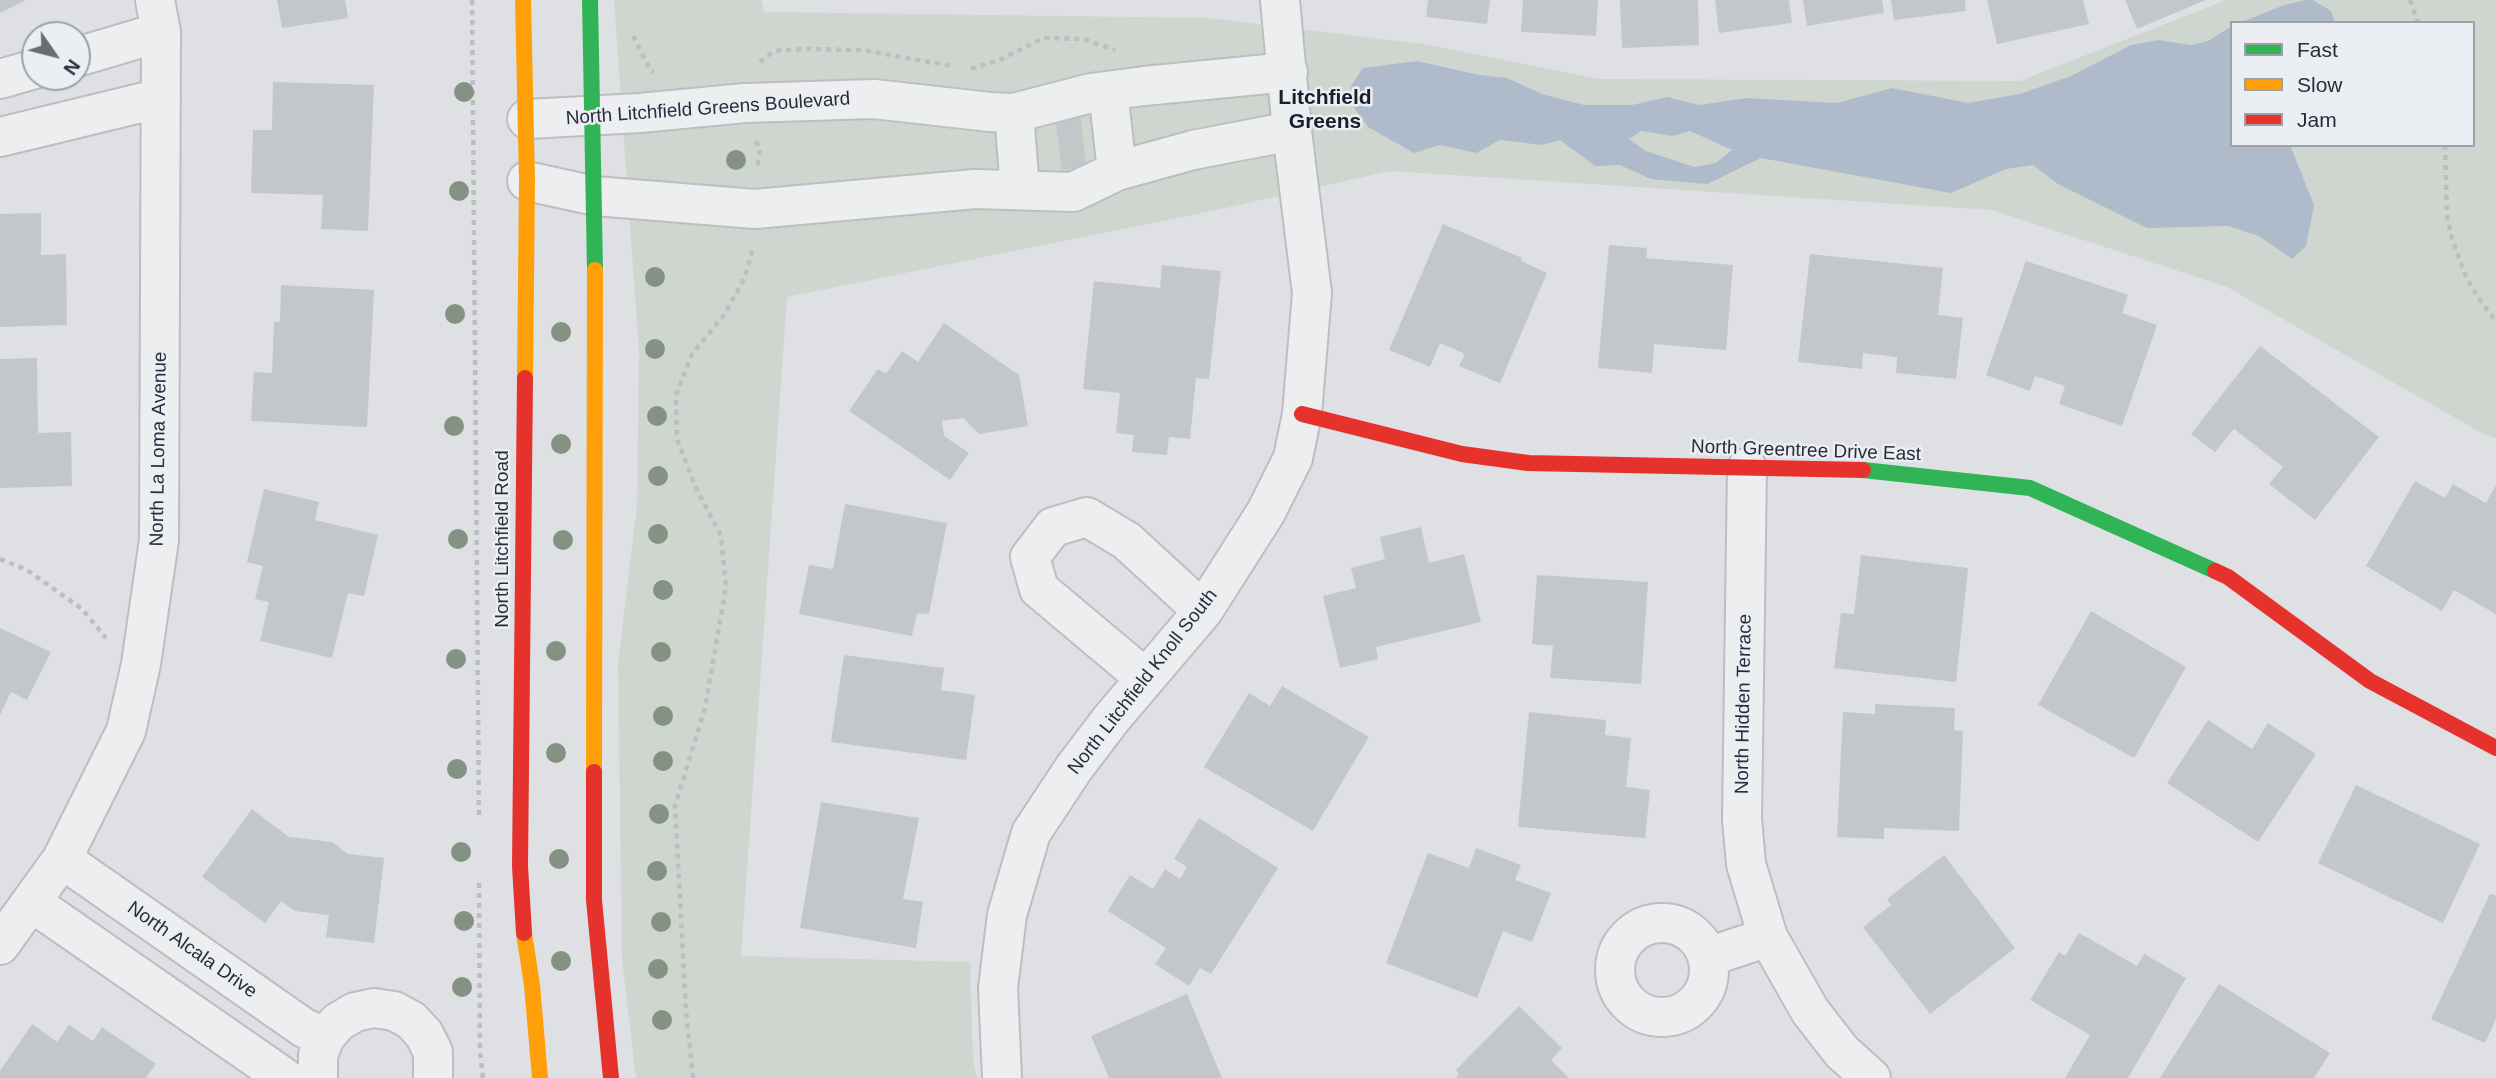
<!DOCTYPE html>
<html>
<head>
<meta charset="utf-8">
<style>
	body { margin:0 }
	#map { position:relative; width:2496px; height:1078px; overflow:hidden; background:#dee0e3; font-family:Arial,sans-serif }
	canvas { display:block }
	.legend { position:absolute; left:2230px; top:21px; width:245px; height:126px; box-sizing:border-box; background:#ebeef3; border:2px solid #9da1a9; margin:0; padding:9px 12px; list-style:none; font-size:21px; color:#282d39 }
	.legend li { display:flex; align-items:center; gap:14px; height:35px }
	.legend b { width:35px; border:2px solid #9da1a9 }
	.north { position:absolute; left:21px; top:21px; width:70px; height:70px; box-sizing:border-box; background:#ebeef3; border:2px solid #9da1a9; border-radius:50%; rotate:125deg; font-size:19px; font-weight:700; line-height:28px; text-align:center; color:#282d39 }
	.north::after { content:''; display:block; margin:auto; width:24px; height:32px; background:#686c74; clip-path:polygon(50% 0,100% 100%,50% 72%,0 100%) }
</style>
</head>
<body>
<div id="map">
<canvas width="2496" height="1078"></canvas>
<ul class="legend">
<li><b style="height:9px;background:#30b455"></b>Fast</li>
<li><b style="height:9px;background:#ff9f0a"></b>Slow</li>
<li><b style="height:9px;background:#e5322d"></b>Jam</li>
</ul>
<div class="north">N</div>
</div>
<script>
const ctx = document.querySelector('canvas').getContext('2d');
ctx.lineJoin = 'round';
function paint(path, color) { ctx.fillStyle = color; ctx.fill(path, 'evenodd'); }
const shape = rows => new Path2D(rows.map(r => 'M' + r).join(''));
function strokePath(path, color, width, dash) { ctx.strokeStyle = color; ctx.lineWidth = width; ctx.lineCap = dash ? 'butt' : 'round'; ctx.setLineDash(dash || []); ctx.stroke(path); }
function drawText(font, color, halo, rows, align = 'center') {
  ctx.font = font + ' Arial,sans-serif'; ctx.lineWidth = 5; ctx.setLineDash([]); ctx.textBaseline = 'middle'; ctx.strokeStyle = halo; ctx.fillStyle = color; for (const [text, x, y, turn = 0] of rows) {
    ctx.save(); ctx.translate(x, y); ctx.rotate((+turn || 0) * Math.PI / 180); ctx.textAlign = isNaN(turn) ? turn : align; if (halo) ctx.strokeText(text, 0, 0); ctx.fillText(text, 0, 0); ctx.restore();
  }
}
paint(shape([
	[614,0,761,0,764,12,1207,18,1424,44,1598,79,2020,81,2226,0,2496,0,2496,438,2485,435,2227,287,1992,210,1390,171,1221,209,787,297,741,956,970,962,973,1060,977,1078,636,1078,622,959,618,664,637,505,639,351],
	[2232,23,2473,23,2473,145,2232,145]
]), '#ced6cf');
paint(shape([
	[2306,0,2313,0,2331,11,2335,23,2240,23,2284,5],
	[2232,26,2232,145,2290,145,2314,205,2306,246,2292,259,2259,236,2228,226,2147,228,2058,184,2033,165,2006,169,1951,193,1761,158,1707,184,1651,179,1620,165,1595,166,1560,140,1542,145,1500,140,1476,153,1440,145,1414,153,1368,127,1355,109,1351,86,1363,68,1417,61,1479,75,1507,78,1542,94,1584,105,1632,105,1667,97,1699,105,1747,98,1837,103,1892,88,1968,103,2020,94,2071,76,2131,45,2158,40,2191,45,2208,41],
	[1641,131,1673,136,1690,131,1732,150,1716,163,1694,167,1646,151,1629,139]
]), '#afbbcb');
paint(shape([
	[0,0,26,0,0,13],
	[277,0,345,0,348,18,282,28],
	[1428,0,1490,0,1487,24,1426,17],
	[1523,0,1598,0,1596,36,1521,32],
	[1620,0,1698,0,1699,45,1622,48],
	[1715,0,1789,0,1792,23,1719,33],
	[1803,0,1882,0,1884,13,1807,26],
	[1891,0,1965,0,1966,11,1894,20],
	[1987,0,2083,0,2089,24,1997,44],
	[2125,0,2206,0,2137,29],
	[273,82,374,85,368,231,321,229,323,195,251,193,253,130,272,130],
	[1080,113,1086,167,1062,170,1055,116],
	[41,213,41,255,66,254,67,325,0,327,0,214],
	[1443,224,1522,258,1521,261,1547,273,1500,383,1459,366,1465,354,1440,343,1430,367,1389,350],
	[1609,245,1647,248,1646,258,1733,265,1726,350,1654,344,1652,373,1598,368],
	[1810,254,1943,268,1938,315,1963,318,1956,379,1896,373,1897,357,1863,353,1862,369,1798,362],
	[2026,261,2128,295,2122,313,2157,325,2122,426,2059,404,2065,386,2035,376,2030,391,1986,375],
	[1162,265,1221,271,1209,379,1196,378,1190,439,1169,437,1167,455,1132,452,1134,435,1116,433,1120,393,1083,389,1094,281,1160,288],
	[281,285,374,290,367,427,251,421,254,372,272,373,274,322,280,322],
	[944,323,1019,375,1028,426,979,434,963,418,942,421,944,436,969,453,950,480,849,411,878,369,886,374,902,351,918,362],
	[2260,346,2379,437,2315,520,2269,484,2283,467,2234,429,2215,452,2191,434],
	[37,358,38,433,71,432,72,486,0,488,0,359],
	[2415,481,2445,498,2453,484,2486,503,2496,485,2496,614,2454,590,2442,611,2366,566],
	[264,489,319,502,315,520,378,535,364,596,348,593,332,658,260,641,269,602,255,599,263,566,247,562],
	[845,504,947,523,929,614,917,613,912,636,799,614,809,565,833,569],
	[1421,527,1429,563,1464,554,1481,622,1376,647,1378,659,1340,668,1323,596,1356,588,1351,568,1385,559,1380,537],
	[1861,555,1968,568,1956,682,1834,668,1841,613,1854,614],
	[1537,575,1648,582,1641,684,1550,678,1553,646,1532,644],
	[2091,611,2186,667,2134,758,2038,705],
	[0,628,51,652,27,700,11,692,0,715],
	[844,655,944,668,941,690,975,695,966,760,831,742],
	[1282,686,1369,737,1313,831,1204,767,1249,693,1270,706],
	[1875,704,1955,708,1954,730,1963,731,1959,831,1884,828,1884,839,1837,837,1843,712,1875,714],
	[1529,712,1606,720,1605,735,1631,738,1626,787,1650,790,1645,838,1518,827],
	[2208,720,2252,749,2268,723,2316,754,2258,842,2167,783],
	[2356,785,2480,844,2443,923,2318,863],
	[821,802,919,818,903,899,923,902,916,948,800,928],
	[252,809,289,837,332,842,348,854,384,858,374,943,326,937,329,915,295,911,281,901,265,923,202,877],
	[1199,818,1278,868,1211,974,1200,968,1189,986,1155,964,1166,948,1108,911,1130,875,1153,889,1165,869,1180,879,1187,867,1174,859],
	[1476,848,1521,865,1515,880,1551,893,1532,942,1503,931,1477,998,1386,963,1428,853,1469,868],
	[1944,855,2015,948,1930,1014,1863,927,1891,905,1887,899],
	[2490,894,2496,895,2496,1019,2485,1043,2431,1019],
	[2079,933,2137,966,2144,954,2186,978,2128,1078,2065,1078,2090,1035,2030,1000,2059,952,2065,956],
	[2219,984,2330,1053,2314,1078,2160,1078],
	[1187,994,1222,1078,1109,1078,1091,1036],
	[1519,1006,1562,1048,1551,1060,1569,1078,1456,1078,1459,1074,1456,1070],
	[32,1024,57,1042,69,1025,93,1041,102,1027,156,1064,146,1078,0,1078,0,1071]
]), '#c4c7ca');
const street = shape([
	[77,57,161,32],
	[0,79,35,69],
	[1108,91,1117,171],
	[1014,113,1020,190],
	[527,119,640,113,745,103,874,99,990,112,1014,113,1091,93,1144,86,1288,72],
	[0,137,161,98],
	[527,181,595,196,755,209,975,189,1073,192,1117,171,1193,150,1292,131],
	[1747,468,1742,819,1746,864,1768,937,1810,1011,1842,1052,1871,1078],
	[1145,678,1039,589,1030,557,1053,527,1087,517,1127,541,1203,611],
	[62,859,304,1028,325,1037],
	[31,902,285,1078],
	'1615 970a47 47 0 1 1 94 0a47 47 0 1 1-94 0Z',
	[0,945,62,859,126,731,141,664,159,540,161,32,155,0],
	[1708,957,1768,937],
	[318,1078,318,1055,325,1037,338,1022,355,1012,374,1008,394,1011,411,1020,424,1034,433,1052,433,1078],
	[1002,1078,998,988,1007,915,1031,833,1074,768,1112,718,1203,611,1266,512,1293,458,1302,414,1312,293,1292,131,1280,0]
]);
strokePath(street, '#bcbec1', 42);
strokePath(shape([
	[472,0,479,818],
	[2410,0,2418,23],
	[633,36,651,71,654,72],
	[760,62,774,51,806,49,862,50,952,66],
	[971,69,1002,59,1043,38,1083,39,1115,50],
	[756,141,760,149,757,169],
	[2445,145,2447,216,2452,239,2467,279,2479,299,2496,321],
	[0,559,27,570,82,609,106,638],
	[479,883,480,1052,483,1078],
	[693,1078,686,1011,675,806,705,708,726,587,721,536,696,488,677,439,676,395,692,354,724,315,745,277,753,248]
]), '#bdbec2', 4.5, [5, 5]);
strokePath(street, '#edeeef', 38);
strokePath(shape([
	[590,0,595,270],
	[1863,470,2030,488,2215,571]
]), '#30b455', 16);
strokePath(shape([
	[523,0,527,181,525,378],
	[594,772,595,270],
	[524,933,532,985,540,1078]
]), '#ff9f0a', 16);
strokePath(shape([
	[1302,414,1462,454,1528,463,1863,470],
	[2215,571,2228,577,2370,681,2496,748],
	[594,772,594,900,611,1078],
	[524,933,520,866,525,378]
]), '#e5322d', 16);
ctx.fillStyle = '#849284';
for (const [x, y] of [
	[464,92],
	[736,160],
	[459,191],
	[655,277],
	[455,314],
	[561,332],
	[655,349],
	[657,416],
	[454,426],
	[561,444],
	[658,476],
	[658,534],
	[458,539],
	[563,540],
	[663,590],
	[556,651],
	[661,652],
	[456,659],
	[663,716],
	[556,753],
	[663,761],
	[457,769],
	[659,814],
	[461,852],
	[559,859],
	[657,871],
	[464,921],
	[661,922],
	[561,961],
	[658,969],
	[462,987],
	[662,1020]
]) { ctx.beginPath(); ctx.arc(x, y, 10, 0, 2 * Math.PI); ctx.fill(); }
drawText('19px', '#282d39', '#ebeef3', [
	["North Litchfield Greens Boulevard",708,109,-4],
	["North La Loma Avenue",159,449,-89],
	["North Greentree Drive East",1806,451,2],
	["North Litchfield Road",503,539,-90],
	["North Litchfield Knoll South",1143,682,-52],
	["North Hidden Terrace",1744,704,-89],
	["North Alcala Drive",192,950,35]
]);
drawText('bold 21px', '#1a1e2a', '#ebeef3', [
	["Litchfield",1325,98],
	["Greens",1325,122]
]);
</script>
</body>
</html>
